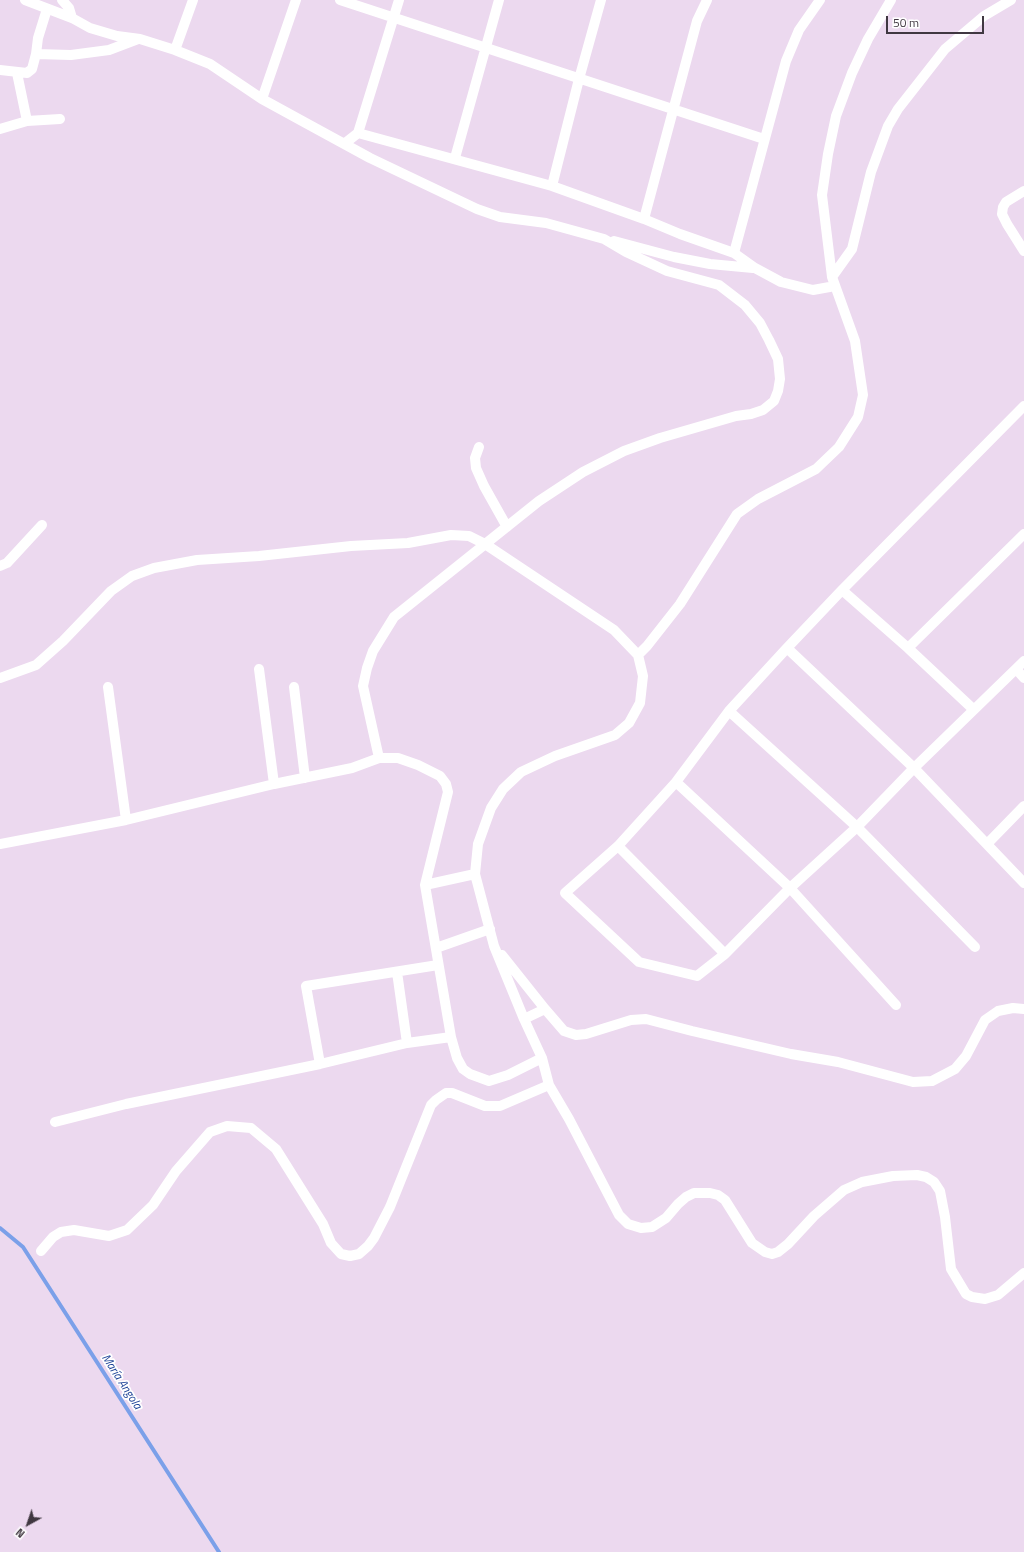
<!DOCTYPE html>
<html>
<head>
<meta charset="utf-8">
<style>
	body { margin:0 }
	#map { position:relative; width:1024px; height:1552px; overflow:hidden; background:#ecd9ef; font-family:"Titillium Web",sans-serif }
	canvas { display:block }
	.north { position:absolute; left:8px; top:1504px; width:40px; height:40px; -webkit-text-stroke:3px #fff; paint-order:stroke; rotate:220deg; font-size:11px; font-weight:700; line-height:16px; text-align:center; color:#403841 }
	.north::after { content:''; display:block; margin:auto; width:14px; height:18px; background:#403841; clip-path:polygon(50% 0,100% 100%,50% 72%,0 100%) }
	.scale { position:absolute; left:886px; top:16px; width:98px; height:18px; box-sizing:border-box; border:2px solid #403841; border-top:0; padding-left:5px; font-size:12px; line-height:14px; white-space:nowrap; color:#403841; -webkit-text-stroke:3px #fff; paint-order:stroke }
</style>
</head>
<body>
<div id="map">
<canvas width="1024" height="1552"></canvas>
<div class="north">N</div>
<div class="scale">50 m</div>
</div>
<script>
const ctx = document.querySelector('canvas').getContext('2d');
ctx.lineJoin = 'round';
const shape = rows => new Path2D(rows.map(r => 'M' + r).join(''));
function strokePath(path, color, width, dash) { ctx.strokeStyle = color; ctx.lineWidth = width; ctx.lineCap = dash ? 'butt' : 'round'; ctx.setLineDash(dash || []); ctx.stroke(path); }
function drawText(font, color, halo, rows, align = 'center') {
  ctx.font = font + ' "Titillium Web",sans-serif'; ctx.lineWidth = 3.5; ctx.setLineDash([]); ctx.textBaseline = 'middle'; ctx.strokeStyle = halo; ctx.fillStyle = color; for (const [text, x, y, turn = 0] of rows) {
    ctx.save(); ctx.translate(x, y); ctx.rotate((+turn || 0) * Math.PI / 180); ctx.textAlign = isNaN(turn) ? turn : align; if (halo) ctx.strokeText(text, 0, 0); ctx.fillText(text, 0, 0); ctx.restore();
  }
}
strokePath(shape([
	[0,1228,23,1247,219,1552]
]), '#7ba0e9', 4);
strokePath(shape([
	[25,0,72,18,90,28,117,36,140,39,175,50,210,64,262,99,304,122,370,158,477,209,500,217,546,223,604,239,626,252,667,271,719,285,745,305,760,323,769,340,778,359,780,379,778,391,774,401,763,410,751,414,736,416,660,438,624,451,583,472,539,501,394,617,373,651,367,668,363,686,379,758],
	[62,0,69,8,72,18],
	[340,0,764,139],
	[175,50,193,0],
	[36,54,71,55,109,50,138,39],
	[0,70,27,73,32,69,36,54,38,38,47,9],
	[17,73,27,121],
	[262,99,296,0],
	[0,129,27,121,60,119],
	[358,133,552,186,644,219,680,234,734,253,755,268,781,282,813,290,835,286],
	[344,144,358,133,399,0],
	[455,158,499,0],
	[552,186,579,79,601,0],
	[1024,191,1006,202,1003,207,1002,214,1007,224,1024,251],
	[644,219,697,21,707,0],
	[614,241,674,257,710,264,753,268],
	[734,253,786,61,799,30,820,0],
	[832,277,852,249,871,172,888,126,898,109,945,49,984,16,1011,0],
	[1024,406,842,590,787,648,729,711,676,782,618,846,565,893,639,962,697,976,725,954,790,888,857,827,914,768,1024,661],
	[479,447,475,458,476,468,484,486,507,527],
	[0,566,7,563,42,525],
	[842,590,908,648,973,709],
	[787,648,914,768,1024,883],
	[908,648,1024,534],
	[638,655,647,646,680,604,737,514,758,499,816,469,839,447,858,417,863,395,855,341,832,277,822,195,828,154,836,116,852,73,868,39,891,0],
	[259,669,274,784],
	[1016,669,1024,678],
	[0,678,36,665,63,641,111,591,132,576,154,568,197,560,259,556,351,546,408,543,451,535,469,536,485,544,614,630,638,655,643,676,640,703,629,723,615,735,555,756,521,772,503,789,491,808,478,844,475,874,494,946,524,1019,542,1058,549,1085,569,1119,619,1215,628,1224,641,1228,652,1227,666,1218,678,1204,686,1197,694,1193,710,1193,718,1195,725,1200,752,1243,765,1252,772,1254,778,1252,788,1244,814,1216,844,1190,862,1182,893,1176,917,1175,926,1177,934,1182,940,1191,945,1217,951,1269,966,1294,972,1297,985,1299,998,1295,1024,1273],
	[108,687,126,820],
	[294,687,305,778],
	[729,711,857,827,975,947],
	[676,782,790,888,896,1005],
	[988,843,1024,806],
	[0,844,126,820,274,784,352,768,379,758,398,758,418,765,440,776,446,784,448,792,425,885,451,1037,407,1043,320,1064,126,1104,55,1122],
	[618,846,725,954],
	[425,885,475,874],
	[436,948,490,929],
	[502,955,545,1009,564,1031,576,1035,586,1034,631,1020,646,1019,692,1031,791,1054,838,1062,913,1082,932,1081,955,1069,966,1056,985,1020,998,1011,1013,1008,1024,1009],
	[397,972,407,1043],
	[524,1019,545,1009],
	[451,1037,457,1058,463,1069,470,1074,489,1081,508,1075,542,1058],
	[320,1064,306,986,438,965],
	[41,1251,53,1237,61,1232,74,1230,109,1236,127,1230,153,1205,176,1171,210,1132,227,1126,251,1128,276,1149,323,1224,331,1243,341,1254,350,1256,359,1254,368,1246,374,1238,390,1207,431,1105,436,1100,446,1093,452,1093,485,1106,500,1106,549,1085]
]), '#fff', 10);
drawText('italic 12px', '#1c4297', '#fff', [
	["María Angola",121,1382,57]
]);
</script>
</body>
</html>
